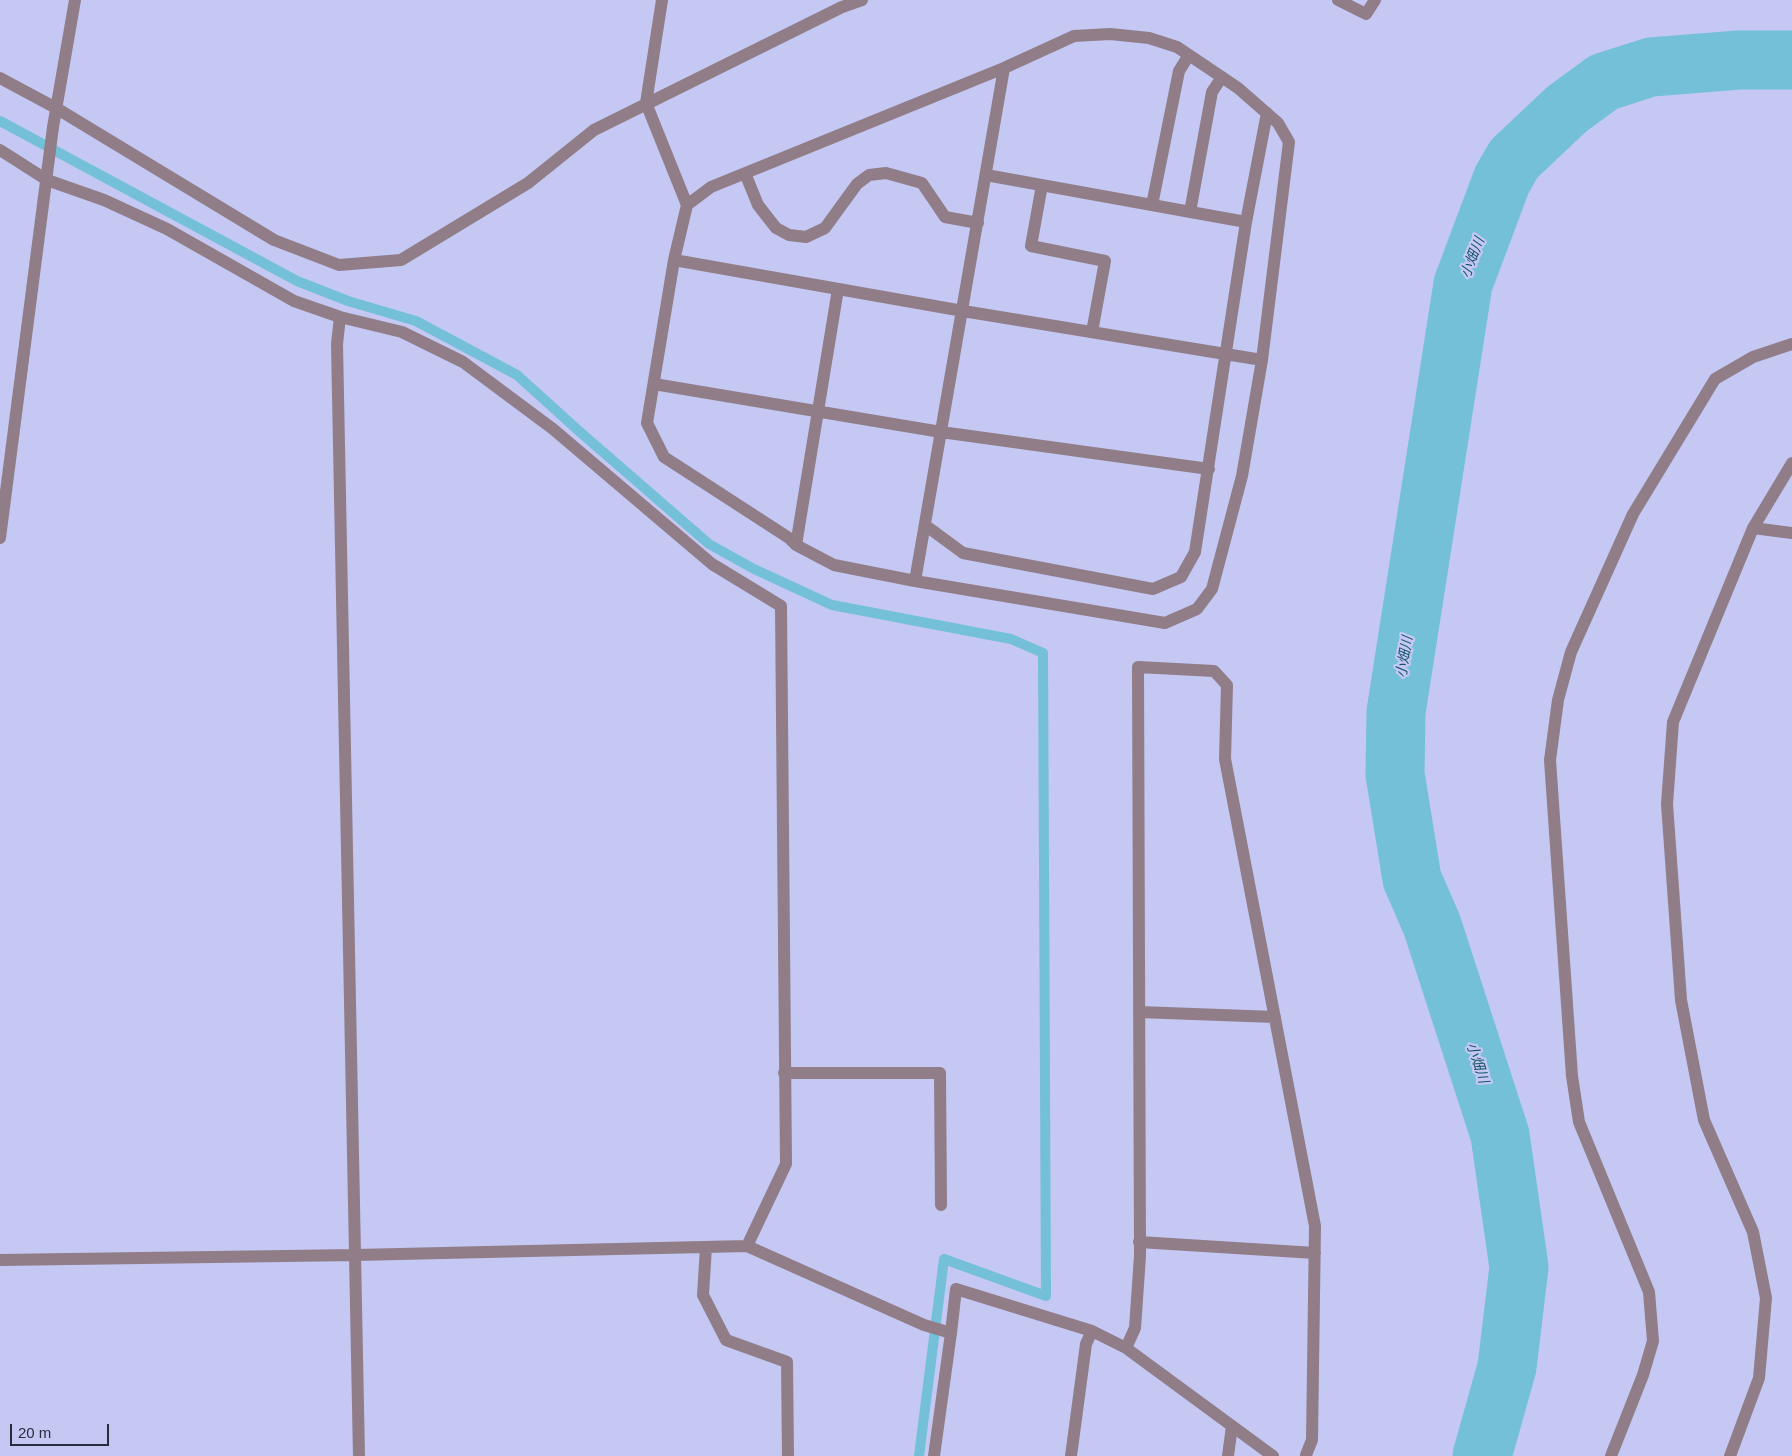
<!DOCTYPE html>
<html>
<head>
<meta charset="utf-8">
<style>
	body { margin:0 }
	#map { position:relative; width:1792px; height:1456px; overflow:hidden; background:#c4c8f3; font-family:Helvetica,sans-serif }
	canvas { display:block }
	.scale { position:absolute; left:10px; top:1424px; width:99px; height:22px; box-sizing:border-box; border:2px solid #2a2b3c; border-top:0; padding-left:6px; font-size:15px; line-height:18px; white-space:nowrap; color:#2a2b3c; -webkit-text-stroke:4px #c4c8f3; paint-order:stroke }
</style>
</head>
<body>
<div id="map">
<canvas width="1792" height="1456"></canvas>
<div class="scale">20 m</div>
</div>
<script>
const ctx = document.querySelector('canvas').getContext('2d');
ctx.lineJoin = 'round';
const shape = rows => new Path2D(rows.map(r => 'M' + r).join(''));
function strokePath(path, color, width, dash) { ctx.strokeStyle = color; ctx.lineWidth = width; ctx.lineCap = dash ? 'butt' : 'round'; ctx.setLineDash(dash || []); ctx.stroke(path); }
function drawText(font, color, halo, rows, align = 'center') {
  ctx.font = font + ' Helvetica,"Noto Sans JP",sans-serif'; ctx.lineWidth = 4.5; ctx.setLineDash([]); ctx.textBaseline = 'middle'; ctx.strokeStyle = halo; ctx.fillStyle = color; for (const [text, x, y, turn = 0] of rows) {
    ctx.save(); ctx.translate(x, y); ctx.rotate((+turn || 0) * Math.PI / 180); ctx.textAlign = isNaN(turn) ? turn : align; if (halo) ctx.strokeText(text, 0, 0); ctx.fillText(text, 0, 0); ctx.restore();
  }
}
strokePath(shape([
	[0,121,297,281,348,301,416,321,517,375,580,432,709,544,754,569,832,605,1011,639,1043,653,1046,1296,944,1259,919,1456]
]), '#74c0d8', 10);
strokePath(shape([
	[1482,1456,1507,1367,1519,1267,1500,1135,1432,925,1412,879,1395,774,1396,712,1463,284,1502,180,1514,159,1567,109,1604,82,1651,67,1739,60,1792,60]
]), '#74c0d8', 59);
strokePath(shape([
	[662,0,646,103,687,205],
	[1338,0,1366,14,1375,0],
	[1110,34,1149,38,1177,47,1189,55,1238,88,1278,123,1289,142,1262,360,1242,476,1212,589,1197,609,1165,623,915,581,834,565,796,545,789,538,664,457,647,423,674,260,687,205,711,187,1004,68,1074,36,1110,34],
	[0,78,56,108,274,240,339,265,401,260,528,183,594,130,842,7,862,0],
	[0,150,47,180,104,200,167,229,294,301,340,317,337,344,359,1456],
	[745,173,758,205,776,228,789,235,806,237,825,228,857,184,869,175,886,173,922,183,945,217,978,223],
	[986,175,1246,222],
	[1042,185,1031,246,1105,261,1092,332],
	[1152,205,1179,71,1189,55],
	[1190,212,1212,92,1222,77],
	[674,260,963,311,1262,360],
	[340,317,402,332,463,362,553,429,712,564,781,606,786,1164,747,1246],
	[654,384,941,432,1209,469],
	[925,525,963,553,1153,589,1181,577,1195,552,1246,222,1267,113],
	[1753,528,1792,533],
	[0,538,53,127,75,0],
	[796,545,838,289],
	[915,581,1004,68],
	[1139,1012,1275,1017],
	[784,1073,940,1073,941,1205],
	[1139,1242,1315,1253],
	[706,1247,703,1295,726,1340,787,1362,788,1456],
	[0,1260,356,1255,747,1246,924,1325,951,1333,934,1456],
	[951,1333,956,1289,1092,1331,1126,1348,1135,1328,1140,1256,1138,667,1214,671,1227,685,1225,759,1315,1226,1312,1440,1306,1455],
	[1126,1348,1273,1456],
	[1071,1456,1086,1344,1092,1331],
	[1228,1456,1232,1426],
	[1611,1456,1643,1375,1653,1341,1649,1292,1579,1122,1572,1076,1550,760,1558,700,1571,652,1633,514,1715,379,1753,357,1792,344],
	[1730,1456,1759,1378,1766,1298,1753,1232,1704,1120,1681,1000,1667,804,1673,722,1753,528,1792,463]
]), '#907d88', 12);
drawText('italic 14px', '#165567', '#c4c8f3', [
	["小畑川",1473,258,-69],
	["小畑川",1405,657,-81],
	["小畑川",1477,1063,72]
]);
</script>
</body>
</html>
